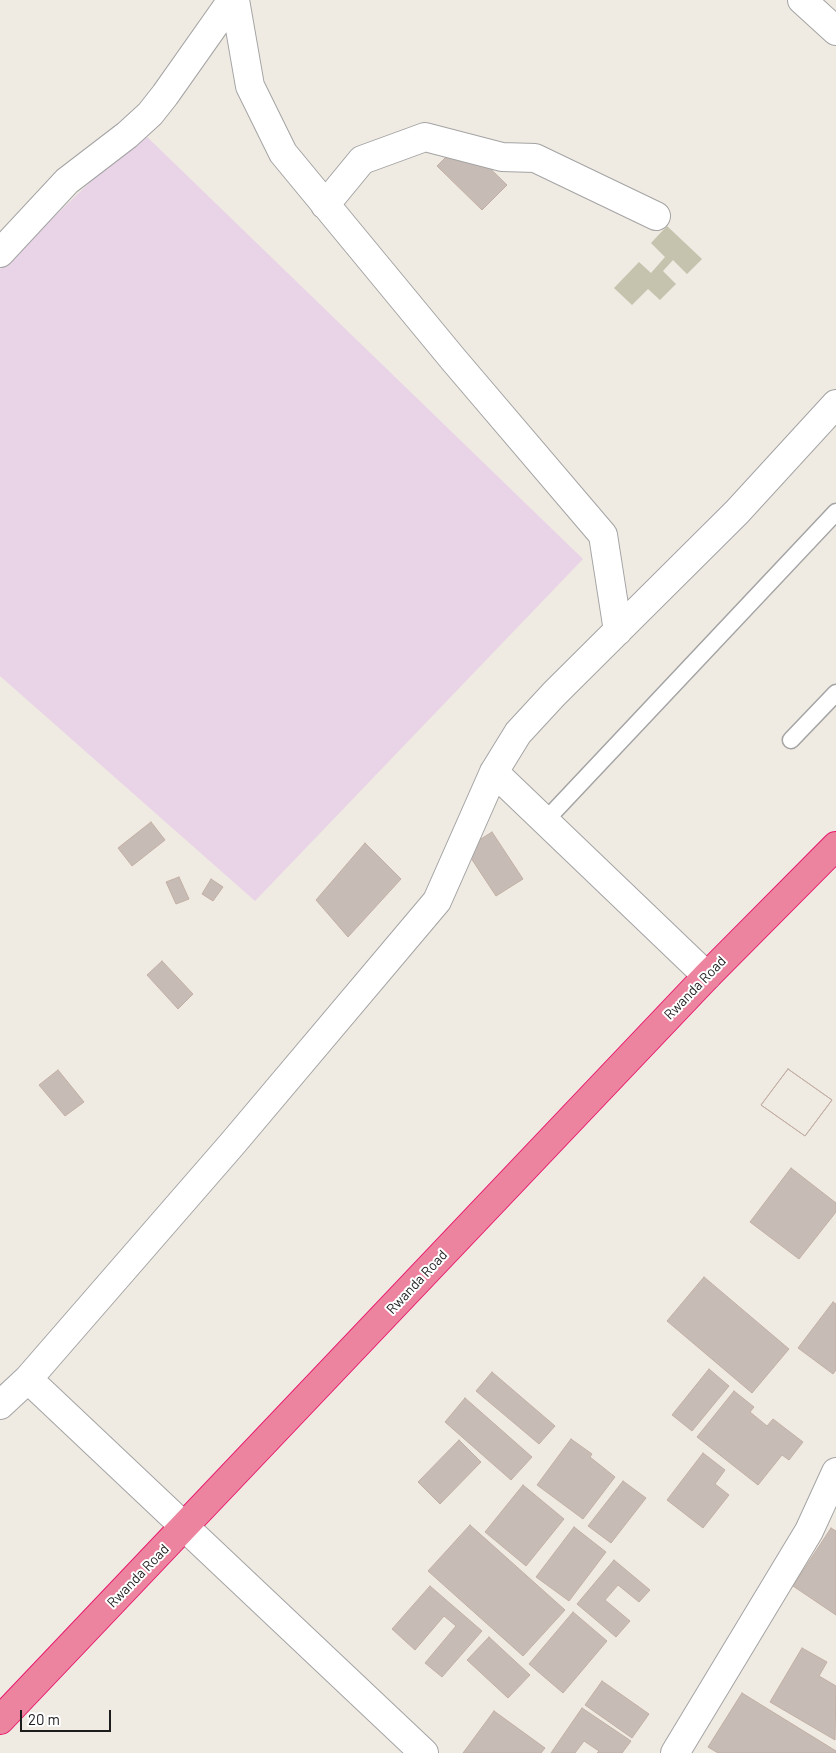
<!DOCTYPE html>
<html>
<head>
<meta charset="utf-8">
<style>
	body { margin:0 }
	#map { position:relative; width:836px; height:1753px; overflow:hidden; background:#efeae2; font-family:Barlow,sans-serif }
	canvas { display:block }
	.scale { position:absolute; left:20px; top:1710px; width:91px; height:22px; box-sizing:border-box; border:2px solid #1d1d1d; border-top:0; padding-left:6px; font-size:15px; line-height:18px; white-space:nowrap; color:#1d1d1d; -webkit-text-stroke:4px #fff; paint-order:stroke }
</style>
</head>
<body>
<div id="map">
<canvas width="836" height="1753"></canvas>
<div class="scale">20 m</div>
</div>
<script>
const ctx = document.querySelector('canvas').getContext('2d');
ctx.lineJoin = 'round';
function paint(path, color) { ctx.fillStyle = color; ctx.fill(path, 'evenodd'); }
const shape = rows => new Path2D(rows.map(r => 'M' + r).join(''));
function strokePath(path, color, width, dash) { ctx.strokeStyle = color; ctx.lineWidth = width; ctx.lineCap = dash ? 'butt' : 'round'; ctx.setLineDash(dash || []); ctx.stroke(path); }
function drawText(font, color, halo, rows, align = 'center') {
  ctx.font = font + ' Barlow,sans-serif'; ctx.lineWidth = 4; ctx.setLineDash([]); ctx.textBaseline = 'middle'; ctx.strokeStyle = halo; ctx.fillStyle = color; for (const [text, x, y, turn = 0] of rows) {
    ctx.save(); ctx.translate(x, y); ctx.rotate((+turn || 0) * Math.PI / 180); ctx.textAlign = isNaN(turn) ? turn : align; if (halo) ctx.strokeText(text, 0, 0); ctx.fillText(text, 0, 0); ctx.restore();
  }
}
paint(shape([
	[142,132,583,559,255,901,0,676,0,269]
]), '#e9d4e7');
paint(shape([
	[667,226,702,259,687,274,673,260,663,271,676,284,660,300,648,289,632,305,614,288,639,262,651,273,665,257,651,243]
]), '#c5c3ad');
const building = shape([
	[462,141,507,185,482,210,437,166,462,141],
	[151,822,165,840,132,866,118,848,151,822],
	[492,832,523,879,496,896,465,849,492,832],
	[365,843,401,879,348,937,316,900,365,843],
	[179,877,189,899,176,904,166,882,179,877],
	[211,879,223,887,213,901,202,894,211,879],
	[162,961,193,994,178,1009,147,975,162,961],
	[788,1069,832,1100,805,1136,761,1105,788,1069],
	[788,1069,832,1100,805,1136,761,1105,788,1069],
	[58,1070,84,1102,65,1116,39,1085,58,1070],
	[791,1168,836,1203,836,1212,799,1259,750,1222,791,1168],
	[704,1277,789,1349,752,1393,667,1321,704,1277],
	[833,1302,836,1304,836,1370,833,1374,798,1348,833,1302],
	[709,1369,729,1386,692,1431,672,1415,709,1369],
	[492,1372,555,1426,539,1444,476,1391,492,1372],
	[734,1391,754,1407,750,1412,767,1426,773,1419,803,1442,789,1460,782,1455,758,1485,697,1437,734,1391],
	[465,1398,532,1457,511,1480,445,1422,465,1398],
	[571,1439,592,1454,590,1457,615,1477,583,1519,537,1485,571,1439],
	[459,1440,481,1462,440,1504,418,1482,459,1440],
	[703,1453,725,1470,715,1484,729,1495,703,1528,667,1500,703,1453],
	[623,1481,646,1498,611,1543,588,1526,623,1481],
	[523,1485,564,1519,526,1566,485,1532,523,1485],
	[470,1525,565,1610,523,1656,428,1571,470,1525],
	[574,1527,606,1552,569,1601,536,1577,574,1527],
	[831,1528,836,1531,836,1615,793,1586,831,1528],
	[614,1560,650,1590,639,1602,618,1585,605,1600,630,1621,616,1637,577,1604,614,1560],
	[430,1586,482,1631,442,1677,425,1663,456,1626,444,1616,415,1650,392,1629,430,1586],
	[573,1612,607,1641,563,1693,529,1664,573,1612],
	[489,1637,530,1675,508,1698,467,1660,489,1637],
	[802,1648,827,1662,819,1676,836,1686,835,1740,770,1702,802,1648],
	[602,1681,649,1714,632,1738,585,1705,602,1681],
	[742,1693,836,1751,836,1753,718,1753,708,1747,742,1693],
	[582,1708,631,1741,622,1753,597,1753,599,1751,584,1741,575,1753,551,1753,582,1708],
	[494,1711,545,1748,541,1753,463,1753,494,1711]
]);
paint(building, '#c7bcb5');
strokePath(building, '#c2afa4', 1);
const lane = shape([
	[791,740,836,693],
	[545,821,836,512]
]);
const street = shape([
	[235,0,250,86,283,153,453,359,603,535,618,631],
	[802,0,836,31],
	[325,205,362,160,425,137,502,157,535,158,656,216],
	[0,253,67,181,127,135,150,114,165,95,232,0],
	[494,772,707,976],
	[28,1379,424,1753],
	[0,1405,28,1379,233,1143,437,901,494,772,518,733,554,694,737,512,836,404],
	[675,1753,809,1531,836,1472]
]);
const highway = shape([
	[0,1720,707,976,836,846]
]);
strokePath(lane, '#a4a4a4', 19);
strokePath(street, '#a4a4a4', 30);
strokePath(highway, '#e6176d', 30);
strokePath(lane, '#fff', 16);
strokePath(street, '#fff', 28);
strokePath(highway, '#ed849f', 28);
drawText('14px', '#1d1d1d', '#fff', [
	["Rwanda Road",695,988,-46],
	["Rwanda Road",417,1282,-47],
	["Rwanda Road",138,1576,-46]
]);
</script>
</body>
</html>
